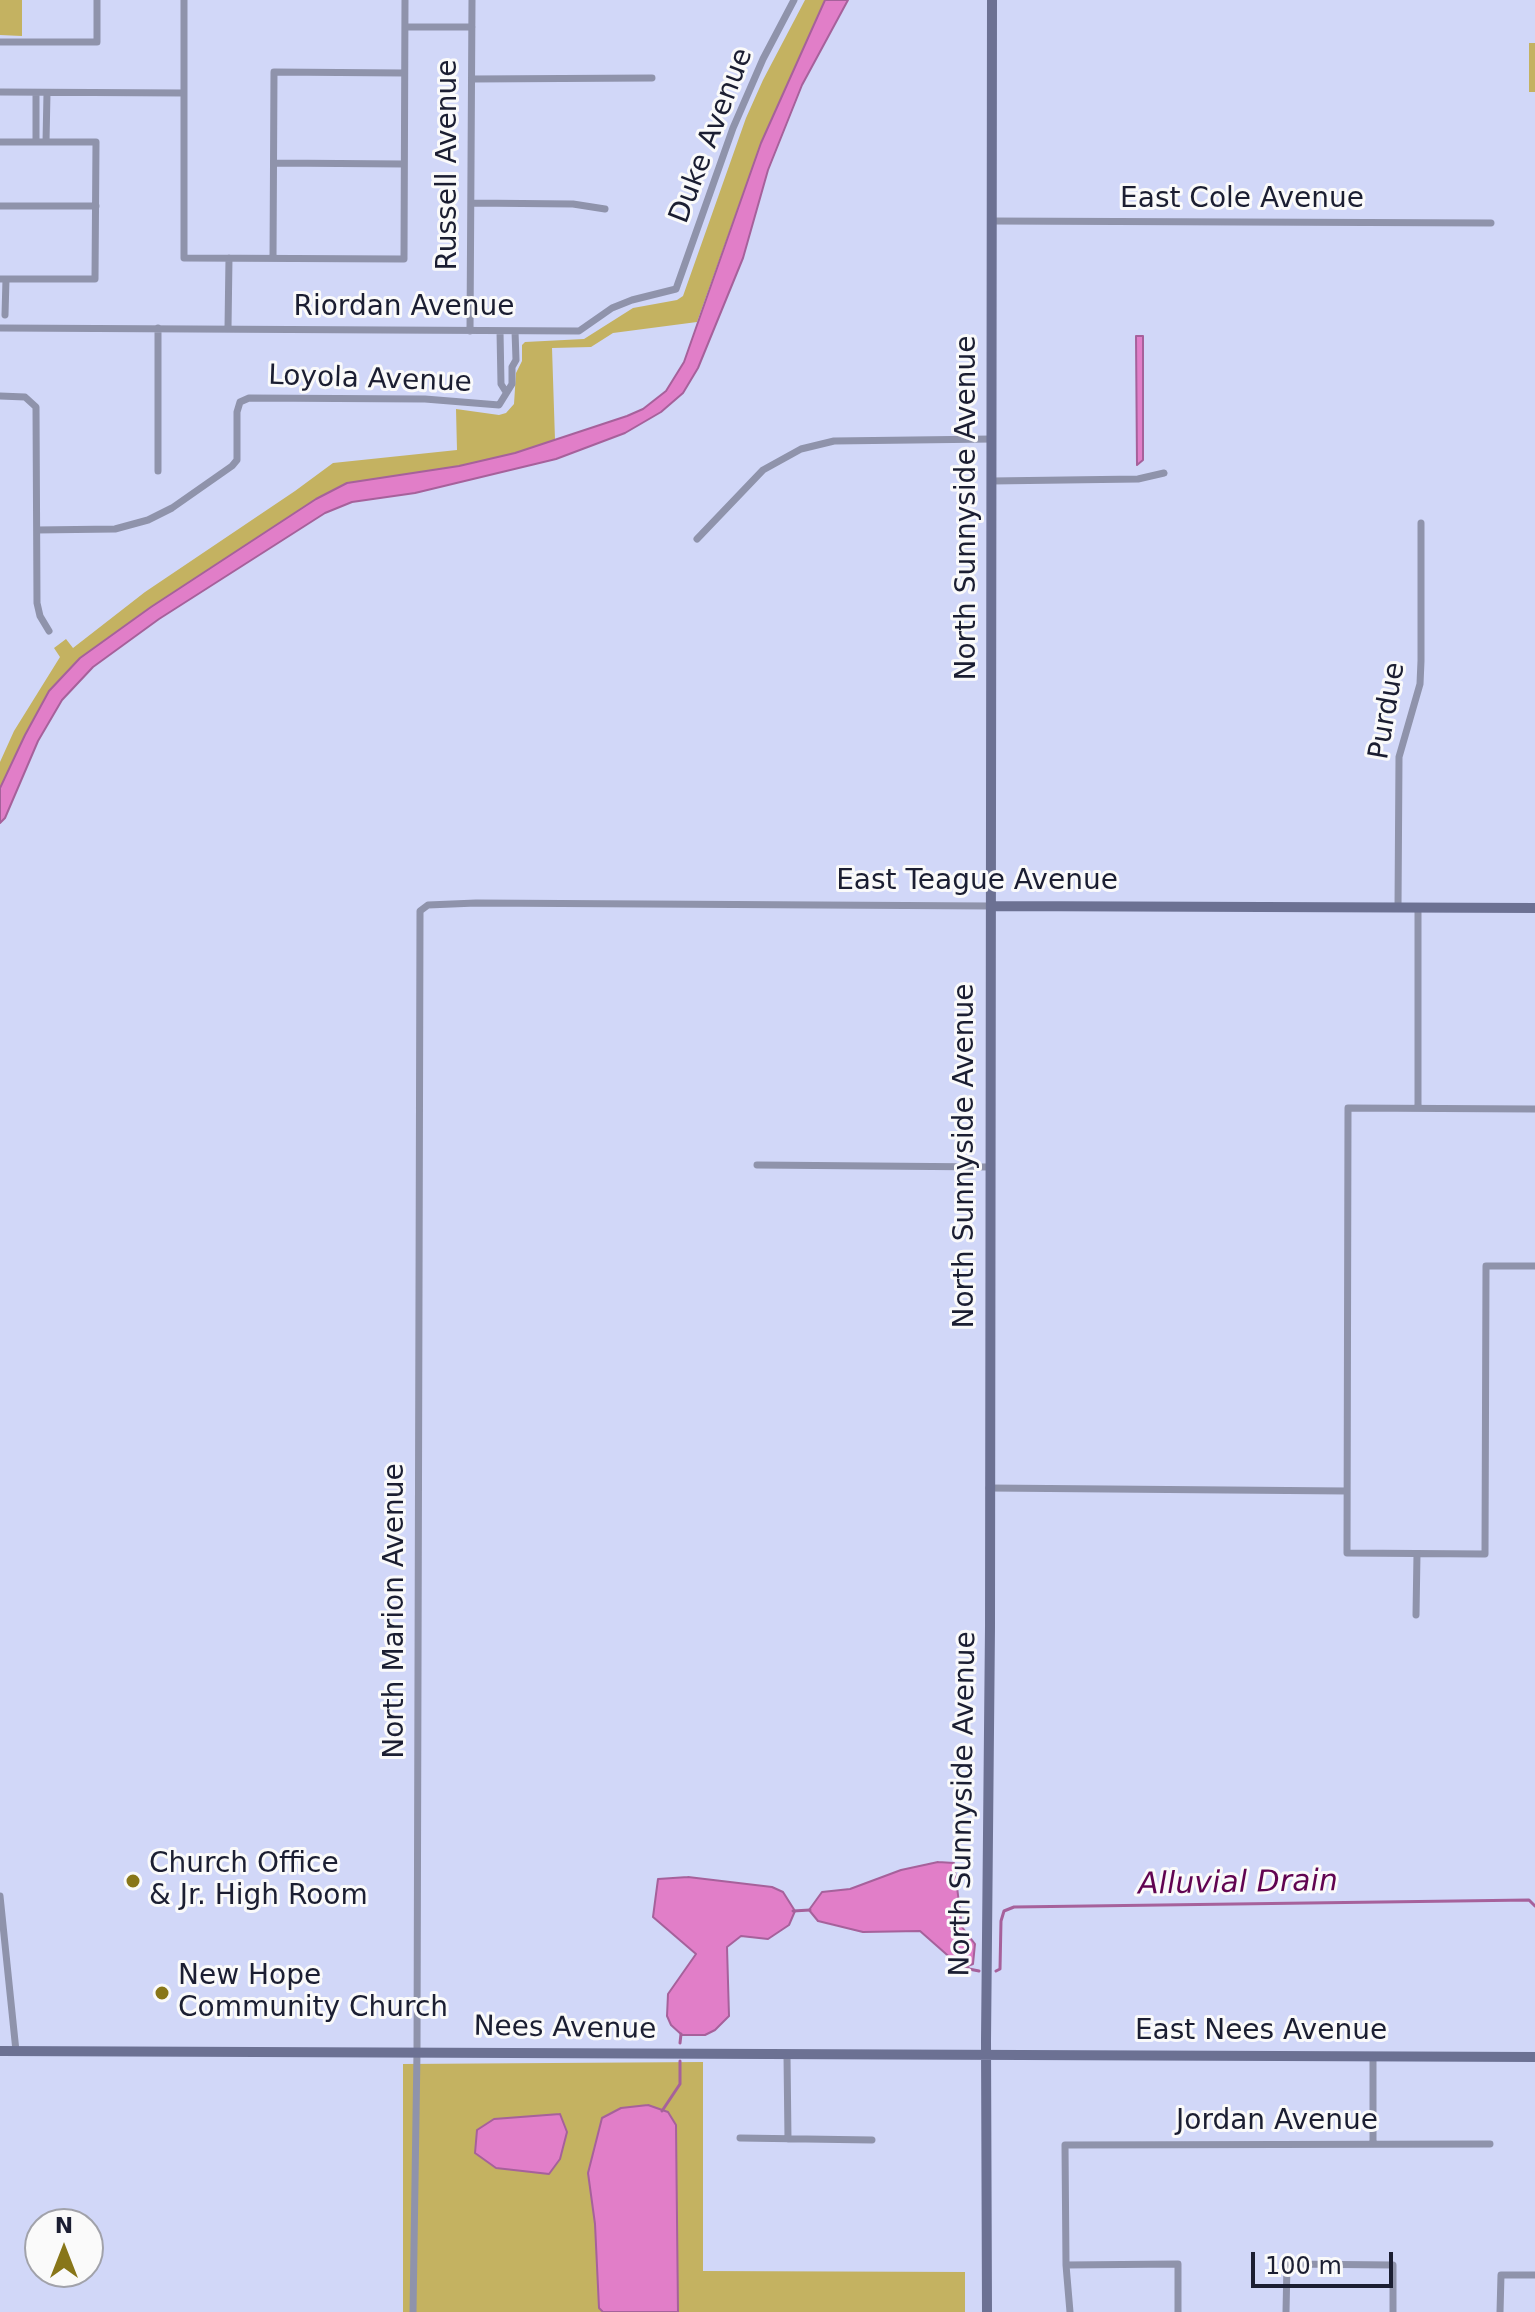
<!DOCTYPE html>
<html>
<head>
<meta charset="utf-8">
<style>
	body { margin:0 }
	#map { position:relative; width:1535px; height:2312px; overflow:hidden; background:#d1d7f8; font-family:"DejaVu Sans",sans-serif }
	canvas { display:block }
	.north { position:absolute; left:24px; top:2208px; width:80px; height:80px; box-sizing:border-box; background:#fafafa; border:2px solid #a1a2aa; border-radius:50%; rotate:0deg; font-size:22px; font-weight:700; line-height:32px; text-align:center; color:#1b1e32 }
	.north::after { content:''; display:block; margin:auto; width:28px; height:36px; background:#887619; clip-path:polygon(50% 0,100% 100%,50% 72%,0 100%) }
	.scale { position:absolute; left:1251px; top:2252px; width:142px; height:36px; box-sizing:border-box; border:4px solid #1b1e32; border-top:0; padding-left:10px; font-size:24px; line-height:28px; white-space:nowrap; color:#1b1e32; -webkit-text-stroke:6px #fafafa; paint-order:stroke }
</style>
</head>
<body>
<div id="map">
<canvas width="1535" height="2312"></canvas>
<div class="north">N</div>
<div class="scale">100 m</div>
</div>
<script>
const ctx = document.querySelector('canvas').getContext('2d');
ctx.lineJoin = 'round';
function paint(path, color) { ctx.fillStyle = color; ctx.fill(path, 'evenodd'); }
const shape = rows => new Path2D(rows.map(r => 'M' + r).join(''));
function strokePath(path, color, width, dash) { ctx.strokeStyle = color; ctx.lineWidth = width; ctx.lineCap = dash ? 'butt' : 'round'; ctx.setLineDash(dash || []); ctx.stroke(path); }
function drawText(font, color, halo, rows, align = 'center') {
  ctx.font = font + ' "DejaVu Sans",sans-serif'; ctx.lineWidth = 6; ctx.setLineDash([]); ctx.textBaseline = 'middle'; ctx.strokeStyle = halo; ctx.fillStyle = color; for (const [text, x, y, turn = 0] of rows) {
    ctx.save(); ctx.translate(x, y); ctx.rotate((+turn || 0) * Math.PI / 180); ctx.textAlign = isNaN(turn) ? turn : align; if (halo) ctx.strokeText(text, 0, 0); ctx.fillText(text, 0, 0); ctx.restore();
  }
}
paint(shape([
	[0,0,22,0,22,36,0,35],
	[805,0,825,0,761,143,697,322,613,333,591,347,552,348,555,440,515,453,459,466,347,483,316,499,151,607,80,658,49,691,25,735,0,788,0,762,14,731,60,657,54,648,66,639,73,648,145,592,295,491,333,463,457,450,456,409,499,415,506,413,514,404,516,373,522,361,522,345,525,342,584,339,633,308,677,300,683,296,746,118,763,80],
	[1529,43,1535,43,1535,92,1529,92],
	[703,2062,703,2271,965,2272,965,2312,403,2312,403,2064]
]), '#c4b261');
const water = shape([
	[825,0,848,0,802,85,768,170,743,258,698,368,683,393,661,412,625,433,556,459,415,493,352,502,325,513,159,619,93,667,62,700,38,741,5,818,0,823,0,788,25,735,49,691,80,658,151,607,316,499,347,483,459,466,515,453,627,416,643,409,666,391,684,362,761,143,825,0],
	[1136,336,1143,336,1143,460,1137,465,1136,336],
	[938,1862,954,1863,962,1927,975,1944,973,1964,962,1968,920,1931,863,1932,818,1921,809,1910,822,1892,850,1889,901,1870,938,1862],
	[688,1877,772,1887,783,1892,795,1911,789,1925,768,1939,741,1936,727,1947,729,2016,715,2030,705,2035,682,2035,671,2025,667,2016,668,1994,696,1954,653,1917,658,1879,688,1877],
	[648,2105,668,2112,676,2125,678,2312,603,2312,599,2308,595,2224,588,2173,602,2118,621,2108,648,2105],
	[560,2114,567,2132,560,2159,549,2174,496,2168,475,2153,477,2130,494,2119,560,2114]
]);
paint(water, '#e17ec8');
strokePath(water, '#a6619b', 2);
strokePath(shape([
	[793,1911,810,1910],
	[965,1964,969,1969,979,1971],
	[996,1971,1000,1969,1001,1921,1004,1911,1014,1907,1529,1900,1535,1906],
	[680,2043,681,2034],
	[662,2111,680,2084,680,2061]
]), '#a6619b', 3);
strokePath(shape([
	[184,0,184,258,404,259,405,0],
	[405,27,472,27],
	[0,42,97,42,97,0],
	[472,79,652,78],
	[0,92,184,93],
	[0,142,96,142,95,279,0,279],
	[36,142,36,93],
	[46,142,47,93],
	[274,163,404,164],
	[471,203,573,204,605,209],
	[0,206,96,206],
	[992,221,1491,223],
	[273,258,274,72,404,73],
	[5,315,6,279],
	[0,328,579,331,612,308,632,300,676,289,733,128,763,59,794,0],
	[228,328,229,258],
	[470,331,472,0],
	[500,331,501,384,506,392],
	[0,396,25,397,36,407,37,603,40,616,49,631],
	[158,471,158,328],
	[992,481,1138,479,1164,473],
	[37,530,115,529,148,520,172,508,232,466,237,460,237,412,240,402,249,398,425,399,499,405,512,384,512,367,516,360,515,331],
	[697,539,763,470,801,449,834,441,992,439],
	[1398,907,1399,757,1420,684,1421,661,1421,523],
	[1418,1108,1418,907],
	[1535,1109,1348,1108,1347,1553,1485,1554,1486,1266,1535,1266],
	[757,1165,990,1167],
	[989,1488,1347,1491],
	[1416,1615,1417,1554],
	[0,1896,16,2051],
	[787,2056,788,2139],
	[740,2138,872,2140],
	[1373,2144,1373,2056],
	[1066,2265,1178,2264,1178,2312],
	[413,2312,417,2052,420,911,428,905,476,903,991,906],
	[1070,2312,1066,2265,1065,2145,1490,2144],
	[1286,2312,1287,2264,1393,2265,1393,2312],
	[1500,2312,1501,2275,1535,2275]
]), '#8f93ab', 7);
strokePath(shape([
	[991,906,1535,908],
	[0,2051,1535,2057],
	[987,2312,986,2041,990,1627,992,0]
]), '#6c7193', 10);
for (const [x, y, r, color] of [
	[133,1881,8,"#887619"],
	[162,1993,8,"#887619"]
]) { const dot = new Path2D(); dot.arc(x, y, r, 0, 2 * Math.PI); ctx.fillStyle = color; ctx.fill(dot); strokePath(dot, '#fafafa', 3); }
drawText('28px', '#1b1e32', '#fafafa', [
	["Duke Avenue",712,136,-69],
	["Russell Avenue",449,165,-90],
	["East Cole Avenue",1242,200],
	["Riordan Avenue",404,308],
	["Loyola Avenue",370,380,2],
	["North Sunnyside Avenue",968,508,-90],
	["Purdue",1388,711,-80],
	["East Teague Avenue",977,882],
	["North Sunnyside Avenue",966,1156,-90],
	["North Marion Avenue",396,1611,-90],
	["North Sunnyside Avenue",964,1804,-89],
	["Nees Avenue",565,2029,1],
	["East Nees Avenue",1261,2032],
	["Jordan Avenue",1277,2122]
]);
drawText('28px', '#1b1e32', '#fafafa', [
	["Church Office",149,1865],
	["& Jr. High Room",149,1897],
	["New Hope",178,1977],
	["Community Church",178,2009]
], 'left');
drawText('italic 30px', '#610451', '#fafafa', [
	["Alluvial Drain",1238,1884,-1]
]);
</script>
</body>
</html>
